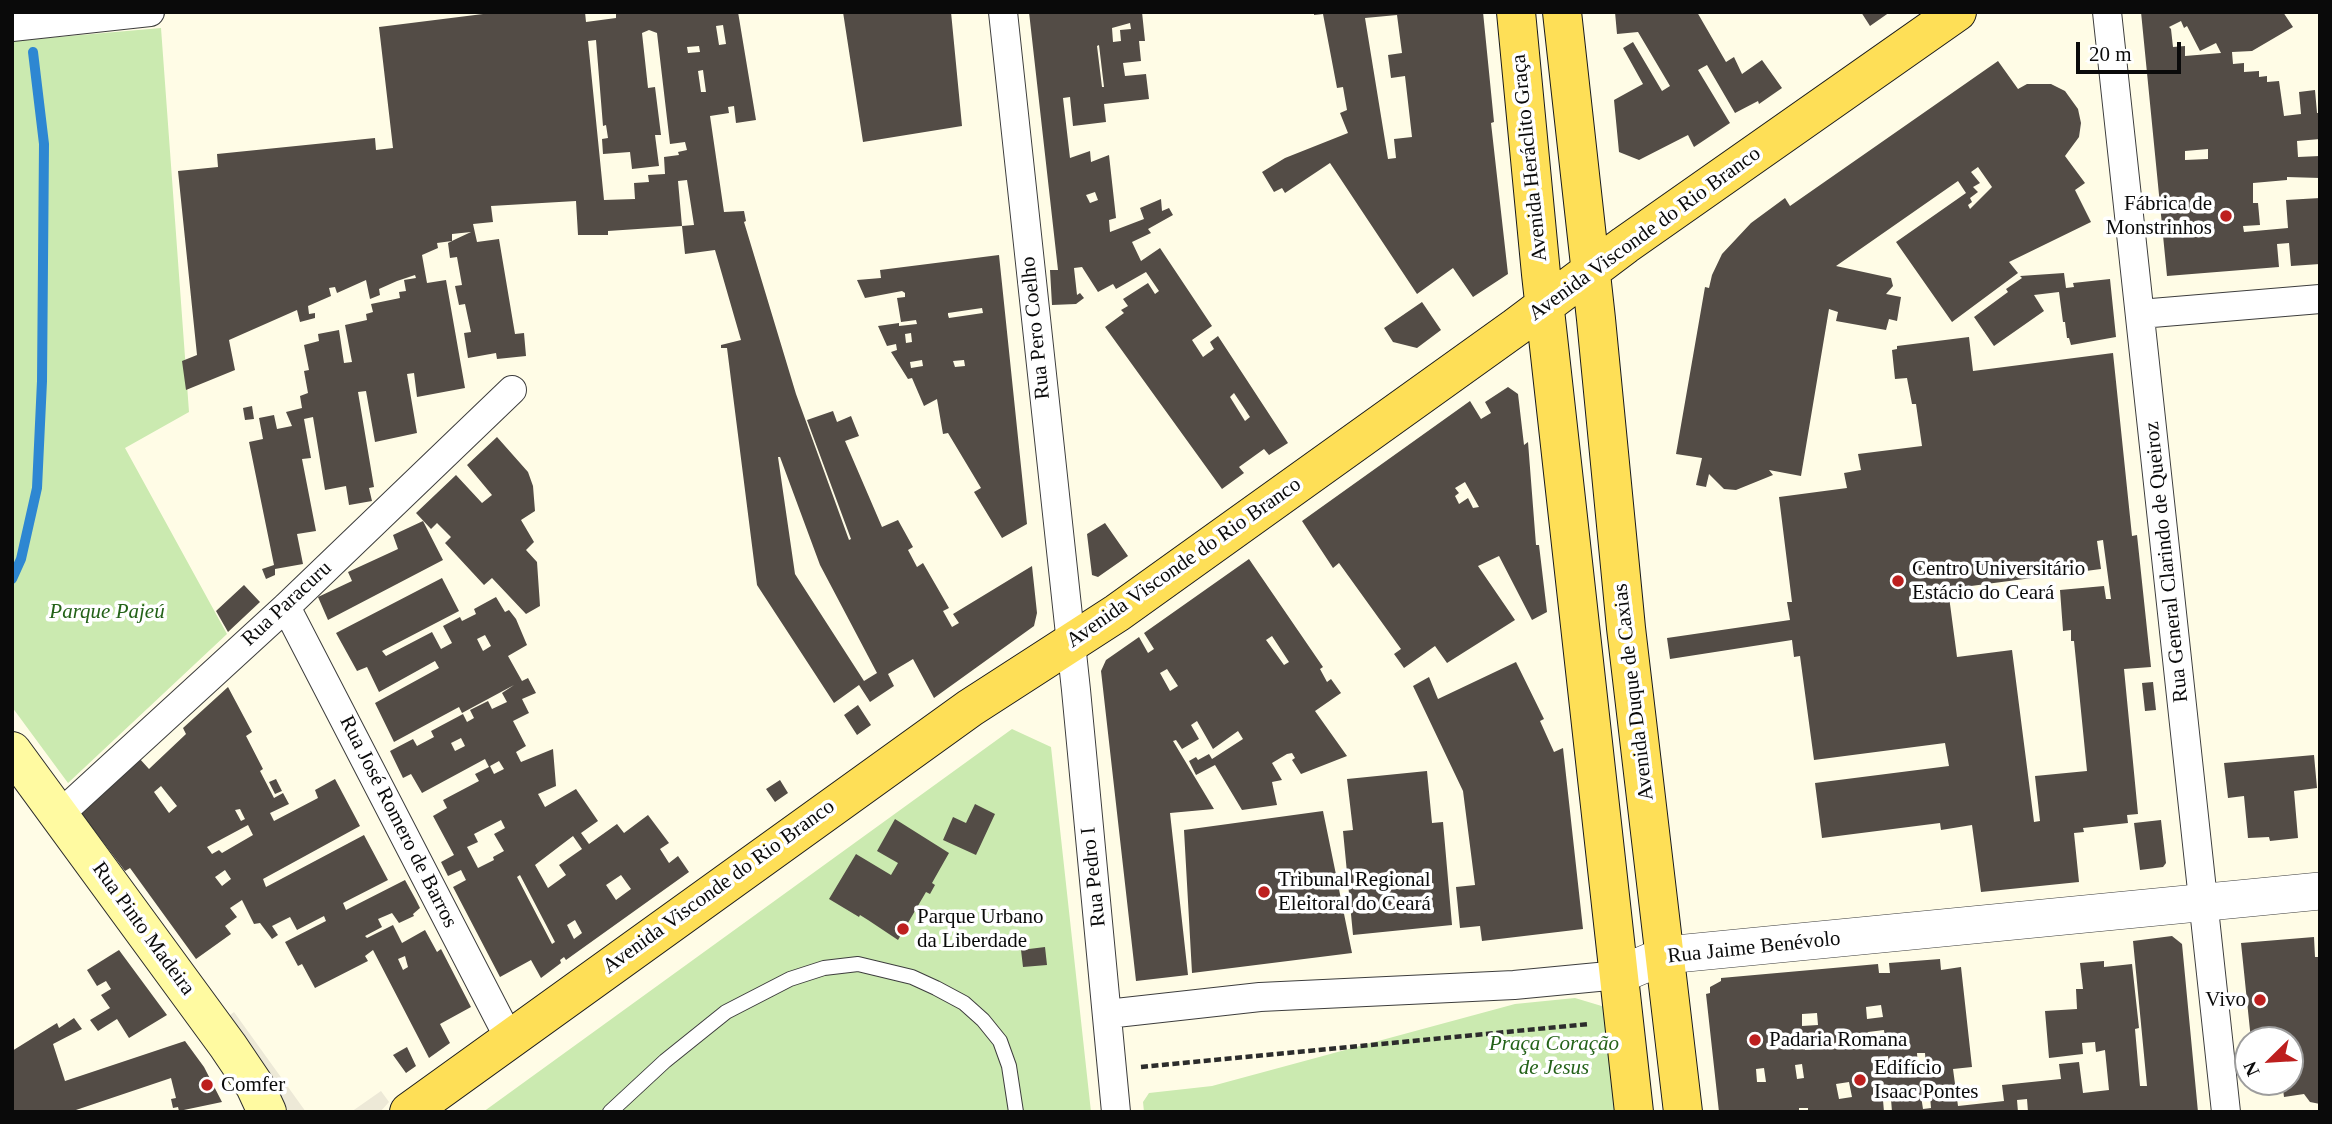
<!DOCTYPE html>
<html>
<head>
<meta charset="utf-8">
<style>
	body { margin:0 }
	#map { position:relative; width:2332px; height:1124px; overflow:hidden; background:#fffce6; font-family:Georgia,serif }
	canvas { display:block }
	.frame { position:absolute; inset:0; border:14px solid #0a0a0a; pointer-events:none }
	.north { position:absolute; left:2234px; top:1026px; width:70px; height:70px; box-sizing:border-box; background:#fff; border:2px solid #9d9d9d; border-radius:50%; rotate:246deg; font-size:19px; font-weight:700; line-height:28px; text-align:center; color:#0a0a0a }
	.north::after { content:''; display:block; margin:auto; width:24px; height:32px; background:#bd1f1e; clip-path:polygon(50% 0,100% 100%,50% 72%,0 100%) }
	.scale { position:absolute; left:2076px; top:42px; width:105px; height:32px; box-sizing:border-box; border:4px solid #0a0a0a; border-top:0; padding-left:9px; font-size:21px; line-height:24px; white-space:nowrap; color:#0a0a0a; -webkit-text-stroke:5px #fff; paint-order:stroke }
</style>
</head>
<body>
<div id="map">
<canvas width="2332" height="1124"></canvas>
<div class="frame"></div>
<div class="north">N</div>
<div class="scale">20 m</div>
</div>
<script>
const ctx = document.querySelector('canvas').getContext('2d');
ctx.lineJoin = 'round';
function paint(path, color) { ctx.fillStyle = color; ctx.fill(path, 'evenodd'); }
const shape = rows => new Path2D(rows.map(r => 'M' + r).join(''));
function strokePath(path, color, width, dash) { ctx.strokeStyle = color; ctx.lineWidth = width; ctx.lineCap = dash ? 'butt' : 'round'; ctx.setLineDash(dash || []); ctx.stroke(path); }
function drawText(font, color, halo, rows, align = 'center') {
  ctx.font = font + ' Georgia,serif'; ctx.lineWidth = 7; ctx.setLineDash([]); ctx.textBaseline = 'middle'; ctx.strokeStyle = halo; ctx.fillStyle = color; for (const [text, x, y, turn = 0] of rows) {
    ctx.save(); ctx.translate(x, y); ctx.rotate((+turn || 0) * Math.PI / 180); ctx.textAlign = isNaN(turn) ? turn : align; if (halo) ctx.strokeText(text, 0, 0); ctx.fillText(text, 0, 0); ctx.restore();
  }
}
paint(shape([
	[161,28,189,412,125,448,227,634,68,783,12,707,12,41],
	[1012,729,1051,747,1091,1112,483,1112],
	[1575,998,1605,1007,1616,1112,1144,1112,1143,1102,1149,1093,1212,1086,1515,1004]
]), '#cbeab0');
paint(shape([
	[234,1012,306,1112,287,1112,278,1085,226,1018],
	[381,1091,389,1102,380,1112,351,1112]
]), '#ede9d7');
strokePath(shape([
	[12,579,21,559,37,488,42,381,44,144,33,52]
]), '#2e87d2', 10);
paint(shape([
	[499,12,585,12,586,22,616,18,616,12,738,12,756,120,736,123,734,106,728,107,729,113,710,116,724,212,744,211,746,221,744,222,796,394,849,540,851,539,807,420,833,411,837,422,851,416,859,436,845,441,882,527,898,520,913,547,908,550,917,567,923,563,949,608,943,611,952,627,959,623,953,614,1032,566,1037,613,1034,626,934,698,913,659,888,674,894,686,870,702,859,685,834,703,757,585,727,348,721,348,721,345,741,340,715,250,685,254,682,226,694,225,687,180,678,181,682,226,608,231,608,235,578,235,576,201,491,206,493,222,473,224,477,242,499,239,515,334,524,333,526,356,497,359,496,353,468,358,464,333,471,332,465,304,459,305,455,286,462,285,457,257,450,258,448,243,452,241,437,243,438,248,422,255,427,283,446,280,465,388,417,397,414,373,407,374,417,433,375,442,366,391,358,392,374,487,369,488,372,501,349,505,346,486,325,490,313,417,304,419,311,458,302,459,316,531,297,534,303,564,275,569,275,575,266,579,262,569,274,565,249,442,263,439,259,418,274,415,277,429,292,426,286,412,302,408,300,396,308,393,304,371,309,370,304,345,319,341,318,334,339,330,344,363,352,362,345,325,367,320,366,314,373,312,371,304,400,298,399,292,406,291,404,280,416,278,415,275,397,281,379,289,380,295,370,299,366,280,337,293,335,287,329,288,331,296,308,306,309,314,315,313,315,318,300,322,297,310,229,340,235,370,186,390,182,361,197,355,178,171,218,167,217,154,375,138,376,150,393,148,379,27],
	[723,25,726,44,719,45,716,26],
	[649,30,657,33,670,144,685,142,687,150,678,152,679,155,664,157,665,174,648,175,649,182,634,183,635,199,604,200,588,41,596,40,603,126,606,125,608,138,602,139,603,154,630,152,632,169,659,166,655,135,661,135,655,87,648,88,642,33],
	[699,46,700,52,688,53,687,47],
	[703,70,706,92,701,92,698,71],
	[471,232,456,239,452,241,452,234],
	[778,457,780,457,820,565,877,673,864,681,795,574],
	[843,12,951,12,962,126,863,142],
	[1029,12,1142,12,1145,41,1139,41,1141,61,1123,63,1125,76,1146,74,1149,99,1104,104,1106,122,1073,126,1070,97,1063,98,1070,158,1090,151,1091,162,1109,155,1116,218,1109,220,1110,232,1144,219,1140,208,1161,199,1162,211,1169,208,1173,215,1148,229,1151,233,1132,242,1141,261,1160,248,1212,326,1192,340,1203,357,1214,349,1210,342,1218,336,1288,443,1269,455,1264,449,1239,467,1244,473,1222,489,1105,327,1124,313,1121,310,1128,306,1123,299,1148,283,1155,294,1159,291,1146,272,1116,289,1113,284,1098,292,1082,267,1074,268,1077,295,1080,293,1084,298,1076,304,1052,305,1050,270,1058,270],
	[1130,23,1131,29,1120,30,1121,41,1113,42,1112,28],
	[1099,45,1104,87,1102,87,1097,46],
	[1095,192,1098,200,1090,203,1086,195],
	[1234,393,1250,417,1245,421,1230,397],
	[1314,12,1483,12,1494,122,1491,123,1508,274,1473,297,1453,268,1417,294,1330,163,1285,193,1282,188,1274,192,1262,172,1285,158,1348,133,1340,113,1347,110,1343,87,1337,88,1323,14,1314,15],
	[1397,15,1402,53,1388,55,1391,78,1405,76,1412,137,1394,139,1396,158,1388,159,1365,18],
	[1615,12,1697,12,1726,62,1734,57,1742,74,1762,60,1782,88,1759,104,1758,101,1735,113,1707,65,1698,70,1730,123,1694,147,1688,135,1639,160,1619,152,1614,100,1643,84,1623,48,1633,42,1662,91,1670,86,1638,32,1617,34],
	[1861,12,1890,12,1870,26],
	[2141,12,2283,12,2293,27,2252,51,2232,52,2233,64,2244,63,2244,72,2259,71,2259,77,2267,76,2267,82,2279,81,2284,116,2301,114,2299,92,2315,90,2317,113,2320,113,2320,139,2297,141,2298,157,2320,156,2320,178,2287,177,2287,180,2253,183,2253,203,2258,203,2260,225,2243,226,2244,232,2288,228,2286,200,2320,198,2320,264,2291,266,2289,243,2277,244,2279,267,2167,276],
	[2181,21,2184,28,2187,26,2200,51,2216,43,2221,53,2185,56,2185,46,2173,47,2171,29,2169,27],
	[2208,149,2208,159,2185,160,2185,151],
	[1998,61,2018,89,2027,84,2051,84,2065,91,2078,109,2081,123,2079,137,2065,156,2085,183,2075,190,2091,222,2009,262,2018,273,1952,322,1896,242,1966,193,1958,181,1836,266,1891,278,1893,286,1886,294,1901,297,1897,321,1889,319,1886,330,1836,321,1838,312,1829,309,1801,476,1769,470,1773,475,1736,490,1724,489,1709,474,1706,487,1696,485,1702,458,1676,454,1705,287,1709,288,1712,275,1722,254,1751,223,1785,198,1790,206],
	[1978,167,1992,187,1970,209,1968,205,1972,202,1970,198,1978,192,1973,187,1980,183,1971,172],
	[999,255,1027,524,1002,538,974,492,981,488,948,433,943,434,937,399,924,406,912,378,908,379,891,352,897,350,896,344,887,346,878,326,899,323,899,326,917,324,916,320,901,322,897,298,905,297,905,293,902,291,865,298,857,280,881,278,880,270],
	[982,308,983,313,949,318,948,315,948,313],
	[911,333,912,342,906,343,905,334],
	[922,360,923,366,911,368,910,362],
	[964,360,965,366,955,367,953,361],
	[2064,273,2066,288,2074,287,2073,283,2110,279,2116,337,2071,345,2069,338,2067,338,2065,322,2063,322,2059,292,2034,295,2044,311,1994,346,1974,317,2008,292,2006,289,2022,278,2020,276],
	[1422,302,1441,330,1417,348,1393,342,1384,328],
	[1969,337,1973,371,2113,353,2132,536,2137,535,2151,667,2124,669,2138,814,2127,815,2128,823,2083,828,2084,832,2074,833,2079,882,1981,892,1972,825,1941,830,1940,823,1822,838,1815,783,1949,766,1945,743,1814,760,1800,656,1794,657,1792,640,1670,659,1667,638,1790,620,1787,602,1792,602,1779,497,1847,488,1844,473,1861,470,1858,454,1922,446,1916,404,1912,404,1907,378,1895,379,1892,350,1897,349,1897,346],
	[2103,540,2111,599,2106,599,2104,586,2060,590,2063,631,2071,630,2071,641,2074,641,2087,771,2035,776,2040,821,2034,822,2012,650,1957,657,1948,589,2101,569,2097,541],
	[1508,387,1518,394,1524,445,1528,442,1536,545,1539,545,1547,612,1532,620,1499,556,1478,566,1515,620,1447,663,1435,646,1404,668,1394,654,1401,649,1339,563,1333,568,1302,521,1470,401,1481,419,1491,413,1485,402],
	[1465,482,1479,507,1473,508,1468,498,1459,504,1455,496,1459,493,1455,488],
	[252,406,254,419,245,420,243,408],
	[497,437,528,472,533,486,535,511,521,520,534,542,526,550,537,562,540,606,526,614,492,578,484,585,445,543,451,537,437,523,431,529,416,513,456,475,482,503,492,495,467,465],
	[423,521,443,560,328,620,318,597,352,581,348,572,398,549,393,535],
	[1105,523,1128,556,1098,577,1092,575,1087,534],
	[1249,559,1323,667,1320,669,1327,682,1331,679,1341,693,1315,711,1347,756,1301,774,1292,760,1295,758,1292,753,1287,754,1272,763,1282,780,1272,782,1277,805,1242,810,1215,765,1196,775,1189,761,1196,757,1198,760,1209,754,1212,759,1243,739,1238,731,1213,749,1197,721,1191,725,1199,739,1182,749,1176,740,1173,741,1214,809,1170,813,1188,975,1136,981,1101,671,1106,660,1139,637,1148,653,1154,649,1144,633],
	[1272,636,1289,662,1284,665,1266,640],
	[1167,669,1178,686,1170,691,1160,673],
	[442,578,459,611,382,651,386,656,432,632,441,649,452,643,443,626,460,617,462,621,476,614,474,609,496,597,505,612,509,610,516,619,527,645,508,656,522,681,528,678,536,693,522,699,529,713,513,721,526,746,516,752,521,762,553,749,556,786,538,794,545,807,576,789,598,821,581,833,589,844,617,824,624,833,648,815,669,843,660,849,669,863,678,856,689,872,566,960,564,957,560,960,561,963,541,978,531,960,500,977,453,887,466,880,461,870,448,876,441,862,454,855,433,816,447,808,443,800,479,781,475,774,489,767,485,759,422,793,411,774,403,778,390,751,413,739,417,746,434,737,431,731,463,714,467,722,474,718,470,710,488,701,492,709,507,702,502,693,514,685,462,713,459,707,394,742,375,703,439,668,435,661,379,692,367,667,357,671,336,633],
	[485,635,491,646,483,651,477,639],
	[461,738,465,746,455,751,451,743],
	[499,761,504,769,494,774,490,766],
	[501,820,505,828,494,834,504,851,493,857,494,860,478,868,467,847,478,842,474,834],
	[573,836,582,849,559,865,566,875,548,888,535,865],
	[520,875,555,942,552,944,517,877],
	[621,875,631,889,616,900,606,885],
	[575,920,582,933,574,939,567,925],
	[244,585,260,602,228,632,216,611],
	[1516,662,1544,719,1540,721,1554,752,1563,748,1583,929,1482,941,1480,926,1460,928,1456,887,1475,885,1463,791,1413,686,1429,677,1438,699],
	[2153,682,2156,710,2145,711,2142,683],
	[228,687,252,732,246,736,263,769,260,771,274,798,283,793,289,804,270,813,274,821,318,798,315,790,335,779,360,826,263,879,266,887,364,835,388,880,343,903,346,910,405,880,416,900,420,908,413,914,414,916,399,923,392,913,378,919,382,927,365,936,367,938,393,925,402,943,425,930,437,952,441,949,471,1007,440,1024,450,1043,429,1058,373,950,365,956,368,961,315,988,302,964,298,966,285,942,326,921,324,916,297,930,290,917,272,926,278,935,272,939,260,923,254,924,242,900,230,908,237,917,225,926,231,934,196,959,130,868,125,871,81,813,139,758,149,769,186,734,183,728],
	[161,786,177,806,169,813,154,792],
	[240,809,245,819,241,821,235,810],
	[248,825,253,835,222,853,219,850,212,854,207,847],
	[225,870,231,879,222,886,215,877],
	[405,956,408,967,403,970,398,959],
	[858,705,871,725,857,735,844,715],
	[2314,755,2317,788,2294,791,2298,838,2270,841,2269,837,2248,838,2244,796,2228,798,2224,763],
	[1427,771,1432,823,1443,822,1452,925,1353,935,1343,831,1353,830,1347,779],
	[276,779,282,791,275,794,269,782],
	[780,780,788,793,775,802,766,789],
	[975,804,995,814,976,855,943,840,953,817,966,823],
	[1323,811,1352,953,1192,973,1184,830],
	[895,819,949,853,932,883,935,885,930,894,926,892,898,940,868,920,860,915,859,917,829,899,856,854,891,875,898,863,877,851],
	[2161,820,2166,863,2163,867,2140,870,2134,823],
	[2172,936,2182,944,2198,1112,2028,1112,2027,1099,2017,1100,2018,1112,1892,1112,1891,1099,1883,1100,1884,1112,1808,1112,1808,1108,1799,1108,1799,1112,1719,1112,1706,994,1710,993,1710,987,1721,981,1721,978,1878,964,1879,973,1890,973,1889,963,1940,959,1941,970,1961,967,1972,1067,1953,1069,1958,1106,2004,1101,2002,1085,2061,1079,2059,1064,2079,1062,2083,1093,2109,1090,2105,1050,2096,1052,2095,1042,2082,1043,2083,1054,2049,1058,2045,1011,2077,1009,2076,989,2083,989,2080,963,2104,961,2104,967,2132,964,2139,1028,2135,1029,2140,1086,2147,1086,2133,941],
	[1881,1005,1883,1017,1867,1019,1866,1007],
	[1817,1013,1818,1025,1802,1026,1802,1014],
	[1884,1030,1885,1043,1869,1044,1868,1032],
	[1819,1037,1821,1048,1805,1050,1803,1039],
	[1917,1053,1925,1053,1926,1066,1918,1066],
	[1888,1056,1889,1070,1880,1070,1879,1057],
	[1802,1064,1804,1078,1797,1079,1795,1065],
	[1764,1068,1766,1082,1757,1082,1756,1069],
	[1849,1082,1852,1097,1839,1099,1836,1084],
	[1921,1096,1930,1096,1931,1108,1923,1109],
	[2314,937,2315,957,2320,957,2320,1104,2310,1102,2304,1094,2284,1097,2282,1082,2290,1082,2290,1040,2251,1040,2241,943],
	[1045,947,1047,965,1023,967,1021,950],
	[119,950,167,1015,129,1038,117,1019,98,1031,90,1020,110,1008,101,995,111,989,106,981,97,986,87,970],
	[74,1018,82,1029,53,1044,65,1081,185,1041,204,1067,222,1102,179,1111,178,1107,173,1108,171,1099,176,1098,171,1078,70,1112,12,1112,12,1051,57,1023,59,1028],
	[407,1047,416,1066,406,1073,393,1055]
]), '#534c46');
const service = shape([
	[610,1112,665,1061,726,1012,790,979,824,968,858,964,912,977,936,988,964,1003,983,1020,1000,1041,1009,1066,1016,1112]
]);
const minor = shape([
	[1003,12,1076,690,1116,1112],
	[2107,12,2226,1112],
	[12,27,150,12],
	[2140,314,2320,299],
	[286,607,509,1038],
	[59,815,286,607,512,390],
	[1107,1014,1260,997,1514,985,1619,975]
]);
const tertiary = shape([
	[1619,975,1666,955,2320,891]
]);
const secondary = shape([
	[12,751,228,1046,255,1086,267,1112]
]);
const primary = shape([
	[1516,12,1541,274,1634,1112],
	[1562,12,1596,319,1626,628,1683,1112],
	[409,1112,970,708,1117,613,1516,327,1625,245,1957,12]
]);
strokePath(service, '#3d3d3d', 16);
strokePath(minor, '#3d3d3d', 30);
strokePath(tertiary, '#3d3d3d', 38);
strokePath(secondary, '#2c2c2c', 40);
strokePath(primary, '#1b1b1b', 40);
strokePath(shape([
	[1141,1067,1589,1024]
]), '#2c2c2c', 4.5, [7, 3.5]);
strokePath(service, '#fff', 14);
strokePath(minor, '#fff', 28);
strokePath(tertiary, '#fff', 37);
strokePath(secondary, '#fffaa1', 38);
strokePath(primary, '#fedf57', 38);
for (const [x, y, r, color] of [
	[2226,216,7,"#bd1f1e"],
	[1898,581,7,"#bd1f1e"],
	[1264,892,7,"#bd1f1e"],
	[903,929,7,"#bd1f1e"],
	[2260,1000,7,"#bd1f1e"],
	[1755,1040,7,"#bd1f1e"],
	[1860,1080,7,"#bd1f1e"],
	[207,1085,7,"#bd1f1e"]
]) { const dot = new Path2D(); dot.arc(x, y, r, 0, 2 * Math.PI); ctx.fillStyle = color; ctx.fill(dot); strokePath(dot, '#fff', 2.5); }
drawText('21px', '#0a0a0a', '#fff', [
	["Avenida Heráclito Graça",1530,158,-96],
	["Avenida Visconde do Rio Branco",1645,234,-36],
	["Rua Pero Coelho",1036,328,-96],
	["Rua General Clarindo de Queiroz",2167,562,-96],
	["Avenida Visconde do Rio Branco",1184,563,-35],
	["Rua Paracuru",287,604,-43],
	["Avenida Duque de Caxias",1634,692,-97],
	["Rua José Romero de Barros",398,822,63],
	["Rua Pedro I",1094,877,-96],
	["Avenida Visconde do Rio Branco",719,887,-36],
	["Rua Pinto Madeira",143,929,54],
	["Rua Jaime Benévolo",1754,948,-6]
]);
drawText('21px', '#0a0a0a', '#fff', [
	["Fábrica de",2212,204,"right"],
	["Monstrinhos",2212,228,"right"],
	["Centro Universitário",1912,569],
	["Estácio do Ceará",1912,593],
	["Tribunal Regional",1278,880],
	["Eleitoral do Ceará",1278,904],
	["Parque Urbano",917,917],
	["da Liberdade",917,941],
	["Vivo",2246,1000,"right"],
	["Padaria Romana",1769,1040],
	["Edifício",1874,1068],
	["Isaac Pontes",1874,1092],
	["Comfer",221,1085]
], 'left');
drawText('italic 21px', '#246219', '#fff', [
	["Parque Pajeú",107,612],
	["Praça Coração",1554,1044],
	["de Jesus",1554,1068]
]);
</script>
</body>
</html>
